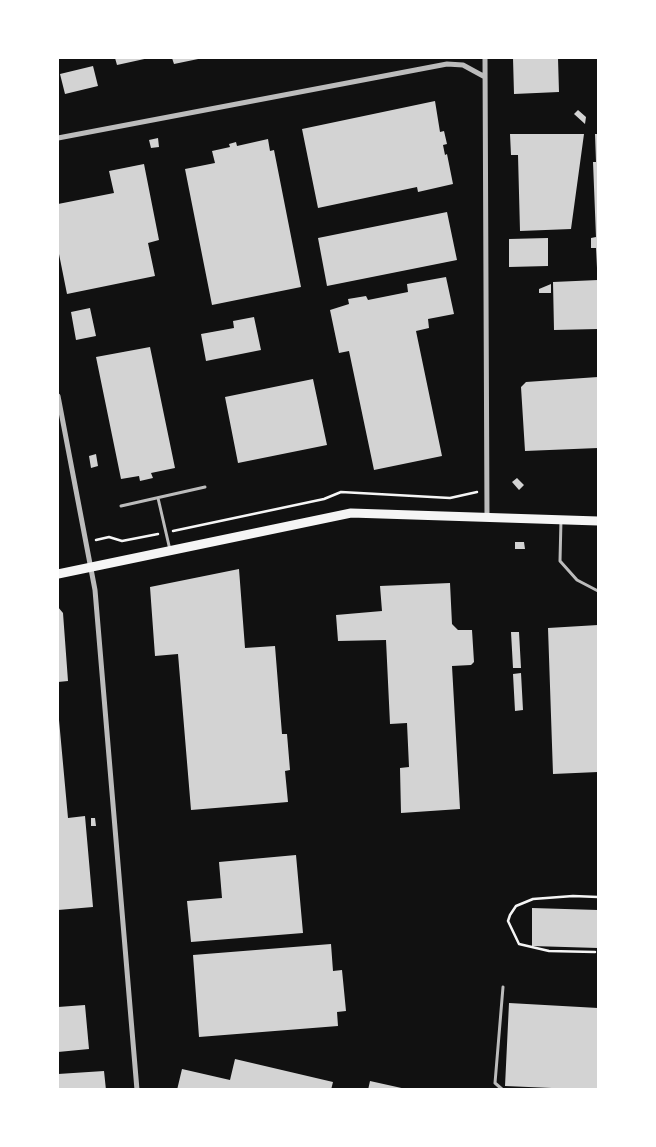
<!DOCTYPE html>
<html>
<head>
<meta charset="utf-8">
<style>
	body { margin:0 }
	#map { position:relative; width:656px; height:1147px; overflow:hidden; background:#111; font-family:Roboto,sans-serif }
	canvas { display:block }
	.frame { position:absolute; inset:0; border:59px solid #fff; pointer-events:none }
</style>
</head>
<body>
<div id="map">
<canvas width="656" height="1147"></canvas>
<div class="frame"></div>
</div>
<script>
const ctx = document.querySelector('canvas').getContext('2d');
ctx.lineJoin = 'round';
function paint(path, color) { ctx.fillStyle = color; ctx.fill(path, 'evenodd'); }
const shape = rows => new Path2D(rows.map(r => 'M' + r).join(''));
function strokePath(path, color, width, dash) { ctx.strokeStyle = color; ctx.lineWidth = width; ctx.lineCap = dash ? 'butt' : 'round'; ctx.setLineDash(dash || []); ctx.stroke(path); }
paint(shape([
	[115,58,149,58,117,65],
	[172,58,203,58,174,64],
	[513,58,558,58,559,92,514,94],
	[93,66,98,86,65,94,60,74],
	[435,101,440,132,444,131,447,144,443,145,445,155,447,154,453,184,418,192,417,187,318,208,302,129],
	[578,110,586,117,585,124,574,114],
	[510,134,584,134,571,229,520,231,518,155,511,155],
	[595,134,598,134,597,268,596,248,591,248,591,238,596,237,593,162,596,162],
	[158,138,159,147,151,148,149,140],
	[268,139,270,151,274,150,301,287,212,305,185,169,215,163,212,151,230,147,229,144,236,142,237,146],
	[144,164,159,240,148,243,155,276,67,294,58,249,58,204,114,193,109,171],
	[447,212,457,260,327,286,318,238],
	[548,238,548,266,509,267,509,239],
	[446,277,454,314,428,319,429,328,416,331,442,456,374,470,349,351,339,353,330,310,349,304,348,299,366,296,368,300,408,292,407,284],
	[598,280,598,329,554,330,553,282],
	[551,284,551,293,539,293,539,289],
	[90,308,96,336,76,340,71,312],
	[254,317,261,350,206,361,201,334,234,328,233,321],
	[150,347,175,468,151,473,153,478,140,481,139,476,121,479,96,357],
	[598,377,598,448,525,451,521,387,526,382],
	[313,379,327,445,238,463,225,397],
	[96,454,98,466,91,468,89,456],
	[517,478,524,485,519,490,512,482],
	[515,542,524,542,525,549,515,549],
	[239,569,245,648,275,646,282,734,287,734,290,770,285,771,288,802,191,810,178,654,155,656,150,587],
	[450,583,452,624,458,630,472,630,474,662,471,665,452,666,460,809,401,813,400,768,409,767,407,723,390,724,386,640,338,641,336,615,382,611,380,586],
	[58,607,63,613,68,681,58,682],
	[598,625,598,772,553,774,548,628],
	[511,632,519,632,521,668,513,668],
	[521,673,523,710,515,711,513,674],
	[58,720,59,720,68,818,85,816,93,907,58,910],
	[91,818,95,818,96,826,91,826],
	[296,855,303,933,191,942,187,901,222,898,219,862],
	[532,908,598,910,598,948,532,946],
	[331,944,333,971,342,970,346,1011,337,1012,338,1026,199,1037,193,955],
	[509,1003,598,1008,598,1090,505,1086],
	[85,1005,89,1049,58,1052,58,1007],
	[235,1059,333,1082,331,1090,177,1090,182,1069,230,1080],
	[104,1071,106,1090,58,1090,58,1074],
	[370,1081,406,1089,406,1090,368,1090]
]), '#d3d3d3');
strokePath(shape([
	[173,531,324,499,341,492,450,498,477,492],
	[96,540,109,537,122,541,158,534],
	[595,952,549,951,519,944,508,921,510,915,516,906,533,899,573,896,598,897]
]), '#f5f5f5', 2.5);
strokePath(shape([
	[158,498,170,550],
	[121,506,205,487],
	[561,520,560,561,577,580,598,591],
	[503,1090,495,1083,503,987]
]), '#bcbcbc', 3);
strokePath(shape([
	[485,58,487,518],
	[58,138,447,64,463,65,485,77],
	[58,396,95,590,137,1090]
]), '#bcbcbc', 5);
strokePath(shape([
	[58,574,351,513,598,521]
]), '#f5f5f5', 9);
</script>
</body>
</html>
